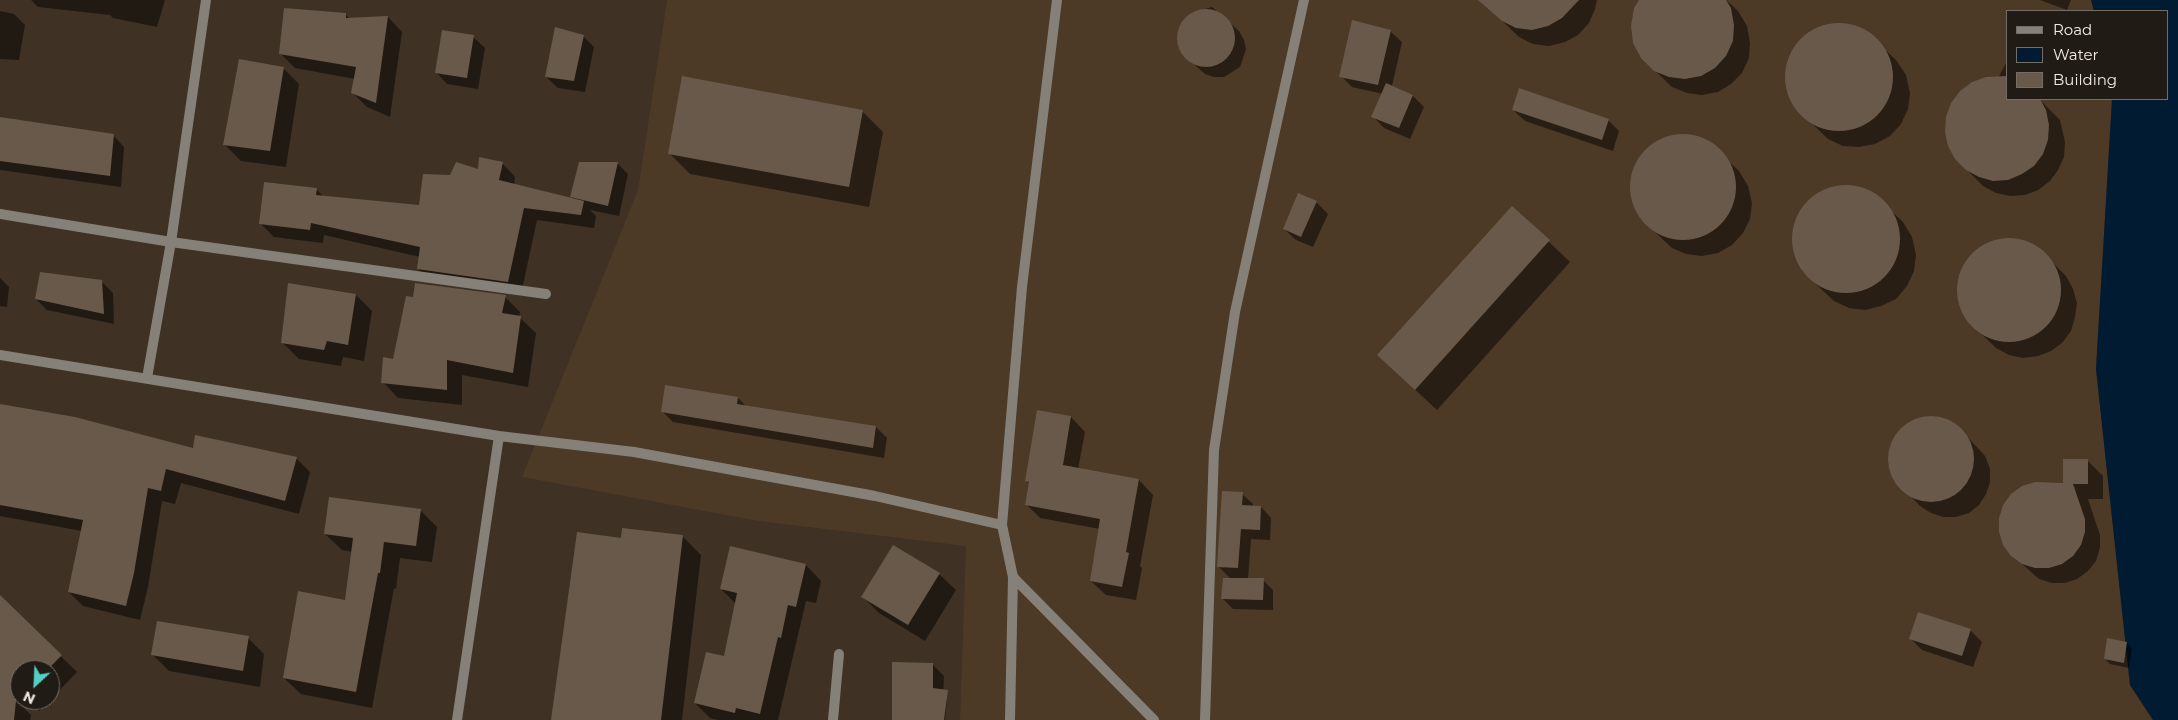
<!DOCTYPE html>
<html>
<head>
<meta charset="utf-8">
<style>
	body { margin:0 }
	#map { position:relative; width:2178px; height:720px; overflow:hidden; background:#3f3124; font-family:Montserrat,sans-serif }
	canvas { display:block }
	.legend { position:absolute; left:2006px; top:10px; width:162px; height:90px; box-sizing:border-box; background:#211b15; border:1px solid #756e67; margin:0; padding:6px 9px; list-style:none; font-size:15px; color:#f3eae1 }
	.legend li { display:flex; align-items:center; gap:10px; height:25px }
	.legend b { width:25px; border:1px solid #756e67 }
	.north { position:absolute; left:10px; top:660px; width:50px; height:50px; box-sizing:border-box; background:#211b15; border:1px solid #756e67; border-radius:50%; rotate:205deg; font-size:14px; font-weight:700; line-height:20px; text-align:center; color:#f3eae1 }
	.north::after { content:''; display:block; margin:auto; width:18px; height:22px; background:#56cec4; clip-path:polygon(50% 0,100% 100%,50% 72%,0 100%) }
</style>
</head>
<body>
<div id="map">
<canvas width="2178" height="720"></canvas>
<ul class="legend">
<li><b style="height:6px;background:#858178"></b>Road</li>
<li><b style="height:14px;background:#011b32"></b>Water</li>
<li><b style="height:14px;background:#69594a"></b>Building</li>
</ul>
<div class="north">N</div>
</div>
<script>
const ctx = document.querySelector('canvas').getContext('2d');
ctx.lineJoin = 'round';
function paint(path, color) { ctx.fillStyle = color; ctx.fill(path, 'evenodd'); }
const shape = rows => new Path2D(rows.map(r => 'M' + r).join(''));
function strokePath(path, color, width, dash) { ctx.strokeStyle = color; ctx.lineWidth = width; ctx.lineCap = dash ? 'butt' : 'round'; ctx.setLineDash(dash || []); ctx.stroke(path); }
paint(shape([
	[667,0,2091,0,2094,11,2007,11,2007,99,2112,99,2096,369,2130,685,2153,720,960,720,966,546,758,521,522,477,638,190]
]), '#4c3926');
paint(shape([
	[2091,0,2178,0,2178,720,2153,720,2130,685,2096,369,2112,99,2167,99,2167,11,2094,11]
]), '#011b32');
paint(shape([
	[31,0,165,0,157,27,113,18,110,15,38,7],
	[1485,0,1597,0,1595,9,1589,23,1578,35,1565,42,1549,46,1533,44,1519,37,1489,8],
	[1641,0,1726,0,1738,11,1747,26,1750,43,1749,58,1742,73,1731,84,1718,92,1702,95,1687,93,1672,87,1642,58],
	[2040,0,2071,0,2067,10],
	[1212,7,1239,31,1244,40,1246,49,1240,67,1224,77,1214,77,1205,74,1197,67,1185,55,1180,47,1178,37,1180,28,1185,20,1192,13],
	[0,11,14,14,25,25,19,60,0,59],
	[346,15,350,19,388,17,402,32,390,117,367,107,352,92,355,79,295,68,280,53],
	[1830,25,1848,25,1865,31,1896,60,1906,75,1910,93,1908,109,1901,124,1890,136,1875,144,1859,147,1843,146,1828,139,1797,109,1788,93,1786,75,1790,58,1799,42,1813,31],
	[1390,31,1402,42,1392,86,1413,96,1424,107,1410,139,1384,128,1373,116,1383,94,1352,87,1341,76],
	[583,36,594,47,585,92,558,88,546,77],
	[473,37,485,48,478,89,447,84,436,72],
	[2007,61,2007,99,2039,99,2060,120,2065,142,2064,157,2058,170,2050,181,2038,190,2025,195,2010,196,1996,193,1983,186,1956,159],
	[283,68,299,84,286,167,241,161,225,145],
	[1513,110,1608,120,1619,131,1613,151,1525,121],
	[862,111,883,132,869,207,690,174,669,153],
	[0,119,113,135,124,147,121,187,0,170],
	[1674,136,1691,136,1708,142,1739,171,1748,186,1752,203,1750,219,1743,233,1732,245,1718,253,1702,256,1686,254,1672,248,1641,219,1633,203,1630,185,1634,168,1643,153,1657,142],
	[502,163,515,177,514,185,575,200,571,197,617,163,628,174,619,216,590,210,596,216,594,228,537,220,521,294,431,282,418,269,420,257,324,235,323,243,274,237,261,224,316,189,324,197,420,206,451,176,479,171],
	[1836,187,1855,187,1872,193,1903,222,1912,237,1916,255,1914,271,1907,286,1896,299,1881,306,1865,310,1849,308,1834,301,1803,272,1795,255,1792,238,1796,220,1805,204,1819,193],
	[1316,202,1328,214,1313,247,1296,240,1284,229],
	[1512,207,1570,262,1437,410,1378,355],
	[2011,240,2026,242,2038,249,2049,259,2066,276,2073,289,2077,303,2075,317,2071,331,2062,343,2051,351,2038,356,2023,358,2009,355,1996,348,1968,321,1962,308,1958,294,1959,280,1964,266,1972,254,1984,246,1997,241],
	[0,278,9,287,7,307,0,306],
	[101,281,113,293,114,324,47,310,36,299],
	[289,284,356,295,372,311,364,361,343,357,341,366,299,359,283,343],
	[505,297,520,312,519,317,536,333,528,387,462,375,462,405,398,398,383,382,394,360],
	[666,387,738,398,746,406,876,427,887,438,884,458,673,422,662,411],
	[1071,417,1085,432,1078,469,1139,480,1153,495,1140,566,1142,568,1136,600,1106,595,1091,581,1100,529,1040,518,1026,504,1030,484,1026,481],
	[1924,418,1937,418,1949,421,1960,429,1985,456,1990,469,1990,482,1986,494,1979,505,1969,513,1956,517,1943,517,1931,513,1920,506,1895,479,1890,466,1890,453,1894,441,1901,430,1912,422],
	[0,427,194,450,296,458,310,472,299,514,181,483,175,504,162,501,148,587,140,620,83,606,69,592,82,531,0,516],
	[2088,461,2103,476,2103,499,2088,499,2100,535,2100,548,2096,561,2088,571,2077,579,2065,583,2052,583,2039,579,2012,555,2064,484],
	[1242,494,1253,504,1253,507,1261,507,1271,518,1270,540,1251,539,1248,579,1263,580,1273,590,1273,610,1233,609,1223,599,1231,579,1218,566],
	[420,510,437,527,432,562,400,558,396,589,394,588,372,708,301,694,284,678,346,601,353,552,342,550,325,534],
	[682,536,701,555,682,720,552,720,622,539],
	[806,565,821,581,816,603,806,601,778,720,718,720,710,718,695,703,725,658,736,604,721,589],
	[939,574,956,590,925,641,879,613,863,597],
	[0,597,77,672,50,700,50,670,20,670,20,692,0,673],
	[1970,630,1982,642,1973,667,1922,650,1911,639],
	[248,638,264,654,260,687,169,671,153,655],
	[2108,639,2127,643,2132,649,2129,668,2110,664,2105,659],
	[932,664,944,676,943,697,947,701,945,720,893,720],
	[0,698,16,700,31,715,30,720,0,720],
	[28,700,50,700,39,711]
]), '#0007');
paint(shape([
	[1478,0,1579,0,1562,18,1548,26,1532,30,1516,28,1502,21],
	[1639,0,1726,0,1731,8,1734,25,1733,41,1726,56,1715,68,1701,76,1685,79,1669,77,1654,71,1641,58,1633,43,1631,26,1634,8],
	[284,8,346,13,346,18,388,16,376,103,351,93,356,67,279,54],
	'1177 38a29 29 0 1 1 58 0a29 29 0 1 1-58 0Z',
	[1352,20,1391,30,1378,85,1339,77],
	'1785 77a54 54 0 1 1 108 0a54 54 0 1 1-108 0Z',
	[555,27,584,35,574,81,545,77],
	[442,30,474,35,467,78,435,73],
	[239,59,284,67,270,151,223,145],
	[682,76,863,110,849,187,668,154],
	[2007,76,2007,99,2040,99,2046,110,2049,125,2048,140,2043,154,2034,166,2022,174,2008,180,1993,181,1979,177,1966,170,1955,159,1948,146,1945,132,1946,117,1951,103,1960,91,1972,82,1986,77],
	[1386,83,1413,95,1399,128,1371,117],
	[1519,88,1609,119,1602,140,1512,110],
	[0,117,114,134,110,176,0,161],
	'1630 187a53 53 0 1 1 106 0a53 53 0 1 1-106 0Z',
	[479,157,503,162,499,180,584,201,581,215,524,208,508,282,417,269,420,247,311,223,310,230,259,224,264,182,317,188,316,195,419,205,423,174,450,175,456,162,478,169],
	[579,162,618,162,608,206,570,197],
	'1792 239a54 54 0 1 1 108 0a54 54 0 1 1-108 0Z',
	[1298,193,1317,201,1301,237,1283,229],
	[1512,206,1550,240,1415,390,1377,355],
	'1957 290a52 52 0 1 1 104 0a52 52 0 1 1-104 0Z',
	[40,272,102,280,104,314,35,299],
	[288,283,356,294,348,345,327,341,324,350,281,343],
	[415,283,506,295,502,313,521,316,513,373,447,360,447,390,381,383,383,357,393,359,406,296,413,297],
	[665,385,738,397,737,404,876,426,873,448,661,412],
	[0,404,75,417,193,448,195,435,297,457,285,501,166,469,161,491,148,488,134,573,126,606,68,592,83,520,0,505],
	[1037,410,1071,416,1063,465,1139,479,1126,552,1129,553,1122,587,1090,581,1100,519,1025,505,1029,482,1025,481],
	'1888 459a43 43 0 1 1 86 0a43 43 0 1 1-86 0Z',
	[2063,459,2088,459,2088,484,2073,484,2085,519,2085,532,2081,545,2073,556,2062,564,2049,568,2035,568,2022,564,2011,556,2003,545,1999,532,1999,518,2003,505,2011,494,2022,486,2035,482,2063,483],
	[1222,491,1243,492,1242,505,1261,506,1260,530,1241,529,1238,568,1217,567],
	[329,497,421,509,416,546,384,542,380,573,378,573,356,692,283,678,298,591,345,600,353,538,324,534],
	[622,528,683,535,661,720,551,720,577,532,621,538],
	[893,545,940,573,908,625,861,597],
	[730,546,806,564,796,607,788,605,781,638,778,637,760,714,736,708,735,713,694,703,706,652,724,656,737,593,720,589],
	[1223,578,1264,578,1263,600,1221,599],
	[0,595,62,655,47,670,20,670,20,694,17,691,14,720,0,720],
	[1918,612,1971,629,1962,656,1909,639],
	[157,621,249,636,243,671,151,655],
	[2107,638,2127,642,2124,663,2104,659],
	[892,662,933,663,933,688,948,690,944,720,892,720]
]), '#69594a');
strokePath(shape([
	[1013,577,1002,525,1022,287,1057,0],
	[1205,720,1214,450,1235,312,1304,0]
]), '#858178', 10);
strokePath(shape([
	[0,214,171,242,546,294],
	[0,355,499,436,634,452,875,496,1002,525],
	[147,378,171,242,206,0],
	[1013,577,1154,720],
	[457,720,499,436],
	[833,720,839,654],
	[1010,720,1013,577]
]), '#858178', 10);
</script>
</body>
</html>
